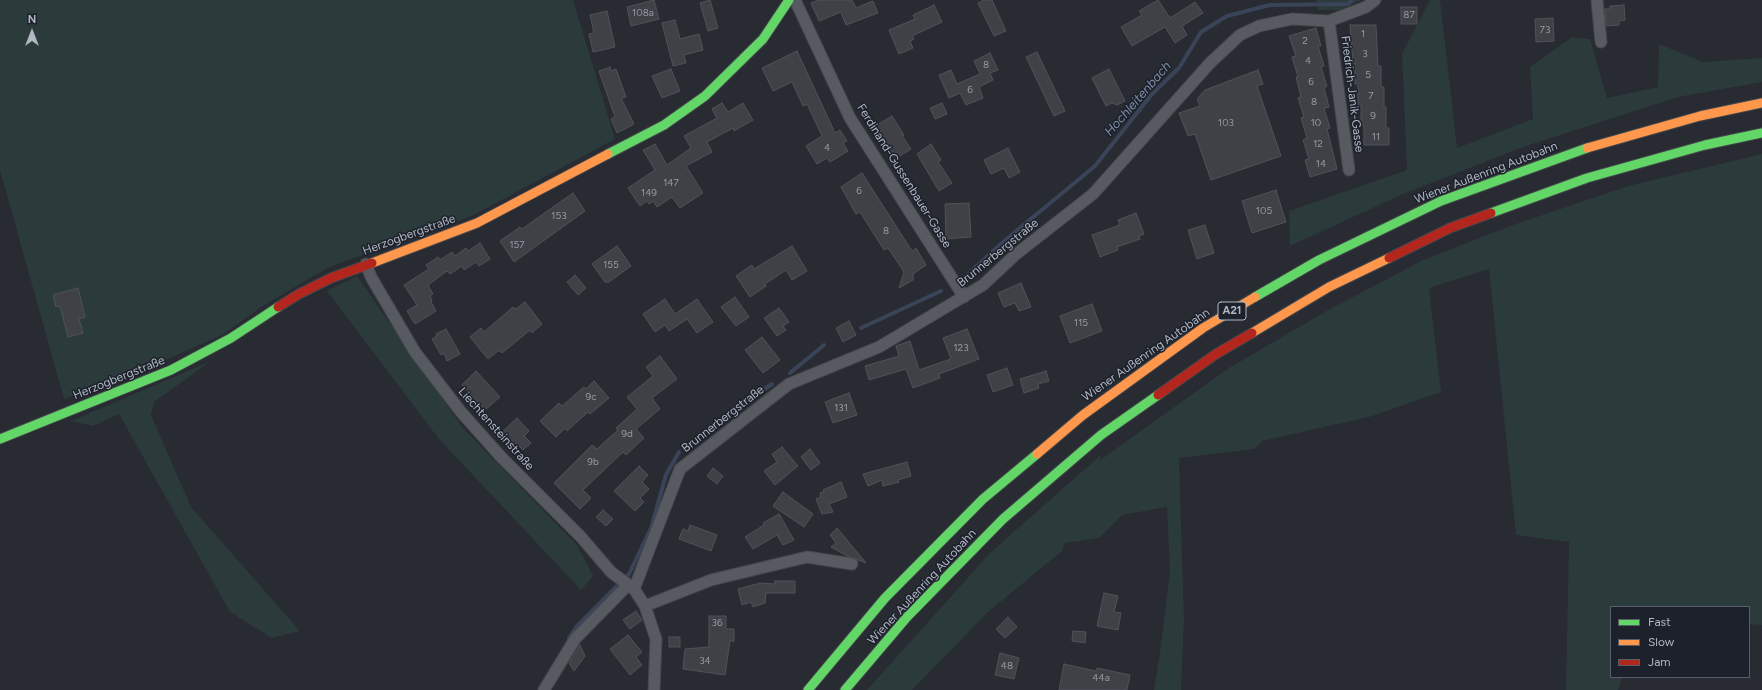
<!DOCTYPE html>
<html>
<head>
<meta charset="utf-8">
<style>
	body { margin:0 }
	#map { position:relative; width:1762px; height:690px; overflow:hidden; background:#282b31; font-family:Figtree,sans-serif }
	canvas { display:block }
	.legend { position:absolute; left:1610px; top:606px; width:140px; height:72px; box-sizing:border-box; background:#1c212b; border:1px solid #585d68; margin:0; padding:5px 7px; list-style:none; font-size:12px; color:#b1b7c3 }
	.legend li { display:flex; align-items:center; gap:8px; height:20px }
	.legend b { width:20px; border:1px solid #585d68 }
	.north { position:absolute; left:12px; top:12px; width:40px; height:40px; -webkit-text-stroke:3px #1c212b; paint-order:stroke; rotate:0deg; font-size:11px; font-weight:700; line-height:16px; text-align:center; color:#b1b7c3 }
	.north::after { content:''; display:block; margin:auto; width:14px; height:18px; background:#b1b7c3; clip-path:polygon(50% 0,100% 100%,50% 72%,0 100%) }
</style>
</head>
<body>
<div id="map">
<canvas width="1762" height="690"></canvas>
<ul class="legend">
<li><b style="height:5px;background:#63d668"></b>Fast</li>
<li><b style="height:5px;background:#ff974d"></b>Slow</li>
<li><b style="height:5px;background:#b3261e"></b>Jam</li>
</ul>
<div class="north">N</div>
</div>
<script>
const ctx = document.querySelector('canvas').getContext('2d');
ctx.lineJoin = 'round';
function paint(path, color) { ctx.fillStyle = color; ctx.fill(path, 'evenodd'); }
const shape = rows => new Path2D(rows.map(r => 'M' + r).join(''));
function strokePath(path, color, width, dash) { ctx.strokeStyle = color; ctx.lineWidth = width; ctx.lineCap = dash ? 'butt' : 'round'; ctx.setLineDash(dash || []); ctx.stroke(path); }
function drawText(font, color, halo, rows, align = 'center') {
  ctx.font = font + ' Figtree,sans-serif'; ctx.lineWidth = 3; ctx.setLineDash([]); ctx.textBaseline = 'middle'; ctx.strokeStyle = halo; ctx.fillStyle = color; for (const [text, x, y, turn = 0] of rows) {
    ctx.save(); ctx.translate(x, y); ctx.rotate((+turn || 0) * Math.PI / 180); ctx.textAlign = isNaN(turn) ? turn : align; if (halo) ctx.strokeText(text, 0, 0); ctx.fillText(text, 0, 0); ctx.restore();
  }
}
paint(shape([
	[0,0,573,0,615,139,472,216,332,266,319,273,263,306,222,335,143,370,64,399,0,170],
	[1316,0,1362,0,1340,10,1318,10],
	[1430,0,1440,0,1457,148,1533,119,1530,67,1572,37,1590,39,1607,98,1658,87,1659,44,1703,62,1762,58,1762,82,1678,97,1523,147,1403,194,1290,246,1289,211,1407,170,1402,54],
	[1762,154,1762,625,1749,624,1749,607,1611,607,1611,677,1622,677,1618,690,1566,690,1569,542,1516,535,1489,269,1429,288,1441,392,1369,417,1262,441,1255,449,1179,458,1184,620,1181,690,1154,690,1160,653,1170,572,1167,507,1122,515,1099,538,1065,543,1062,551,988,612,912,690,867,690,991,552,1102,454,1099,461,1229,368,1330,309,1423,260,1513,225,1628,186],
	[357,276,463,428,577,545,593,576,581,590,439,439,327,291],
	[211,361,154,402,151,415,191,507,300,631,272,638,230,612,119,414,93,426,71,421]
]), '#2b3a3b');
strokePath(shape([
	[965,277,1003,242,1095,166,1152,94,1179,68,1201,32,1227,16,1270,5,1348,4,1352,0],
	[861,328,941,291],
	[790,373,824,345],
	[708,431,745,402,772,384],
	[569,638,577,626,629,574,651,528,666,475,679,452]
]), '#394459', 4);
const building = shape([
	[654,0,659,19,631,26,627,7,654,0],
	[710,0,718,28,708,31,700,3,710,0],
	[818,0,852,0,856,8,873,1,878,13,846,25,841,12,819,21,811,3,818,0],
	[984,0,992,0,1006,31,994,36,978,3,984,0],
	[1158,0,1170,18,1195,2,1203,13,1182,26,1187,35,1175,43,1165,27,1132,46,1121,27,1142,15,1139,11,1158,0],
	[934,5,942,22,912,36,914,39,910,41,913,48,899,54,889,30,915,19,913,15,934,5],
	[1624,5,1625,20,1619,21,1619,25,1606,26,1605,9,1610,9,1610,6,1624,5],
	[1401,7,1417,7,1417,24,1401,24,1401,7],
	[607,11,615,47,593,52,589,34,594,33,590,15,607,11],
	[1553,18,1554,41,1536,42,1535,19,1553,18],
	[675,20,680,39,699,34,703,50,684,55,686,63,673,66,662,23,675,20],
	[1350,25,1376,25,1378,66,1381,66,1381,87,1384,87,1384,107,1386,107,1386,128,1389,128,1389,145,1364,145,1364,125,1361,125,1361,105,1358,105,1358,84,1355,84,1355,63,1353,63,1350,25],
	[1316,28,1321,46,1318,46,1324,66,1321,67,1327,86,1324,88,1329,107,1324,108,1330,128,1327,129,1337,169,1310,177,1305,160,1309,159,1303,140,1307,138,1301,118,1304,117,1298,98,1301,97,1296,77,1298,77,1292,57,1296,56,1289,36,1316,28],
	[797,51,835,133,840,130,847,141,843,143,848,151,830,162,827,158,817,164,806,146,822,136,807,104,803,106,792,82,773,91,762,68,797,51],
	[1037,52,1065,111,1054,116,1026,57,1037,52],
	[990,53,998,70,990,73,993,80,979,87,983,98,966,105,960,93,949,98,939,75,951,70,957,84,980,74,974,61,990,53],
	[610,67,611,71,616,69,626,97,621,98,634,124,617,133,611,119,615,117,599,71,610,67],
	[671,69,680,91,662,98,652,76,671,69],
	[1109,69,1125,101,1117,105,1112,103,1106,106,1092,78,1109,69],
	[1258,70,1263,84,1257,86,1281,156,1211,180,1195,134,1188,136,1179,113,1200,106,1197,99,1205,90,1258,70],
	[722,103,728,112,743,103,753,120,734,131,733,128,707,142,712,152,686,166,703,193,680,208,672,197,657,207,653,201,649,204,647,201,640,206,628,188,655,170,643,150,655,144,667,165,691,148,684,136,717,118,712,109,722,103],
	[942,103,947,114,935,119,930,108,942,103],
	[892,116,904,135,902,136,911,149,895,159,874,127,892,116],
	[931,144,941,160,938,162,952,183,939,191,917,154,931,144],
	[1008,148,1020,172,1009,178,1004,168,991,174,984,160,1008,148],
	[862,173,912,251,916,248,926,265,913,274,913,280,899,288,904,272,888,248,884,250,860,212,856,214,841,187,862,173],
	[1276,190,1286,222,1252,233,1242,201,1276,190],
	[573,193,585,211,514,262,500,241,520,227,522,229,573,193],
	[969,203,971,237,946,239,945,204,969,203],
	[1136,213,1144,234,1139,236,1140,239,1117,247,1118,250,1100,257,1092,235,1120,225,1118,220,1136,213],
	[1205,225,1214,253,1197,259,1188,230,1205,225],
	[480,243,490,259,479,266,476,262,464,270,462,266,450,274,447,271,428,285,433,294,430,296,432,301,431,302,436,311,415,324,407,311,417,305,404,285,429,269,426,265,438,257,440,260,452,252,455,256,466,248,468,251,480,243],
	[617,246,631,266,609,282,605,282,592,264,617,246],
	[792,246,807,271,792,280,786,270,765,284,766,286,750,297,736,276,752,265,754,269,792,246],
	[575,275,586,288,578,295,567,282,575,275],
	[1021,283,1031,307,1019,311,1015,303,1004,307,998,293,1021,283],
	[78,288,85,317,79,319,83,333,68,337,60,306,56,307,53,295,78,288],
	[735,297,749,317,736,326,721,307,735,297],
	[665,299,675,314,697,299,713,322,697,333,687,319,669,331,665,325,655,332,643,314,665,299],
	[525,302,542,324,532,333,530,330,502,353,499,350,488,359,470,337,481,328,484,332,513,307,516,309,525,302],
	[1092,304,1102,331,1070,343,1060,316,1092,304],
	[779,308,789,322,783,326,786,330,777,336,764,318,779,308],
	[849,321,856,335,843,342,836,328,849,321],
	[446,329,460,354,447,361,444,353,441,355,432,339,437,336,436,334,446,329],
	[967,329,979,359,939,374,940,378,913,388,906,369,869,380,865,366,899,356,896,346,910,341,919,370,951,359,943,338,967,329],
	[762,337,780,360,763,373,745,350,762,337],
	[660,356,677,379,652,398,660,409,636,429,644,438,626,455,623,452,583,490,591,498,580,509,554,483,592,445,597,449,618,430,616,428,637,409,627,397,653,376,646,367,660,356],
	[1007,368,1013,385,993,392,987,375,1007,368],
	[476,371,500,397,485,410,462,385,476,371],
	[1046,371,1049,381,1038,384,1039,388,1024,393,1020,379,1046,371],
	[594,381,609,398,590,414,588,412,567,431,565,428,556,437,540,421,559,403,562,406,584,387,586,389,594,381],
	[849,393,857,415,833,423,825,402,849,393],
	[517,418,529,431,524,436,531,443,523,450,518,445,513,450,499,435,517,418],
	[782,447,798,466,775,485,764,471,777,462,772,454,782,447],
	[810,449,820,463,811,470,801,457,810,449],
	[907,462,911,476,898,480,899,482,883,486,882,480,868,486,863,474,907,462],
	[639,466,648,475,642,482,649,489,640,498,644,502,635,511,614,491,639,466],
	[713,468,723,476,717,484,707,476,713,468],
	[841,482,847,497,829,504,833,512,822,514,816,499,821,497,820,493,824,492,823,490,841,482],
	[783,492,813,514,804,527,773,506,783,492],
	[603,510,613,519,606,526,596,517,603,510],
	[779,514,794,540,783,545,777,535,753,549,745,537,764,525,763,523,779,514],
	[690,525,717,535,711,551,679,539,683,529,688,531,690,525],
	[837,528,857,552,866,563,847,556,831,547,836,543,830,535,837,528],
	[775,581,795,581,795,593,766,593,765,603,753,607,751,602,742,605,738,589,760,583,775,584,775,581],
	[1104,593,1118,596,1114,612,1121,613,1118,630,1097,626,1104,593],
	[636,611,642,620,630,629,623,620,636,611],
	[709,616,726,616,726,629,734,629,734,641,730,641,725,675,683,669,685,649,709,647,709,616],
	[1008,617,1017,627,1005,638,996,629,1008,617],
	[1073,631,1086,632,1085,643,1072,641,1073,631],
	[628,635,642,652,636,657,642,665,630,675,610,649,628,635],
	[669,637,680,637,680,647,669,647,669,637],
	[580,645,585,656,574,671,569,663,580,645],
	[1000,653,1019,658,1014,679,995,675,1000,653],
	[1064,664,1096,671,1097,668,1130,675,1127,690,1059,690,1064,664]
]);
paint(building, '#3f4146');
strokePath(building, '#4f5359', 1);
const street = shape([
	[795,0,850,118,964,297],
	[1597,0,1601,42],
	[1329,21,1349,170],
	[366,264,371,277,415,352,461,412,502,458,581,537,611,572,634,589,645,606,656,639,654,690],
	[634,589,680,469,789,384,879,347,983,285,1015,255,1093,194,1210,63,1240,35,1259,26,1292,19,1329,21,1366,7,1375,0],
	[645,606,711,580,807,557,852,564],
	[544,690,575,639,628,585]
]);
const fast = shape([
	[608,154,664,125,705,96,763,39,789,0],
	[1491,213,1587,178,1705,145,1762,133],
	[1255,297,1319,260,1441,201,1587,148],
	[0,439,171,370,231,338,278,307],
	[808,690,885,598,983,499,1037,454],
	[845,690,907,617,1003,519,1101,435,1158,395]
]);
const slow = shape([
	[1587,148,1700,116,1762,103],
	[372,263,477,223,608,154],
	[1252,333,1329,287,1389,258],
	[1037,454,1083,415,1203,328,1255,297]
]);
const jam = shape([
	[1389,258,1450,228,1491,213],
	[278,307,299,294,331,278,372,263],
	[1158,395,1216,354,1252,333]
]);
strokePath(street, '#45474c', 13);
strokePath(fast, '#45474c', 11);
strokePath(slow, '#45474c', 11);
strokePath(jam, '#45474c', 11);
strokePath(street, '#575a60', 11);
strokePath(fast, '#63d668', 9);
strokePath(slow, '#ff974d', 9);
strokePath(jam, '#b3261e', 9);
drawText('10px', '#949aa4', null, [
	["108a",643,13],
	["87",1409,15],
	["73",1545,30],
	["1",1363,34],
	["2",1305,41],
	["3",1365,54],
	["4",1308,61],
	["8",986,65],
	["5",1368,75],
	["6",1311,82],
	["6",970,90],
	["7",1371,96],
	["8",1314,102],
	["9",1373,116],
	["103",1226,123],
	["10",1316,123],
	["11",1376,137],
	["12",1318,144],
	["4",827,148],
	["14",1321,164],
	["147",671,183],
	["6",859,191],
	["149",649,193],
	["105",1264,211],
	["153",559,216],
	["8",886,231],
	["157",517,245],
	["155",611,265],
	["115",1081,323],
	["123",961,348],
	["9c",591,397],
	["131",841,408],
	["9d",627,434],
	["9b",593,462],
	["36",717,623],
	["34",705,661],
	["48",1007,666],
	["44a",1101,678]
]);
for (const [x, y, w] of [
	[1232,311,28]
]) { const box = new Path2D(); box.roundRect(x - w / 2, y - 9, w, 18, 3); ctx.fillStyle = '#1c212b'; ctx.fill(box); strokePath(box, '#b1b7c3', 1); }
drawText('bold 11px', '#b1b7c3', null, [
	["A21",1232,311]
]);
drawText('12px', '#b1b7c3', '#1c212b', [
	["Friedrich-Janik-Gasse",1352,94,83],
	["Wiener Außenring Autobahn",1486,173,-21],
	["Ferdinand-Gussenbauer-Gasse",904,176,58],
	["Herzogbergstraße",409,235,-20],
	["Brunnerbergstraße",998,253,-39],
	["Wiener Außenring Autobahn",1146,355,-35],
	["Herzogbergstraße",119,378,-22],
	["Brunnerbergstraße",723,419,-38],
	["Liechtensteinstraße",496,429,48],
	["Wiener Außenring Autobahn",922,587,-47]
]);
drawText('italic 13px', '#7d8ca7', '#1c212b', [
	["Hochleitenbach",1138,99,-49]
]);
</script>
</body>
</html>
